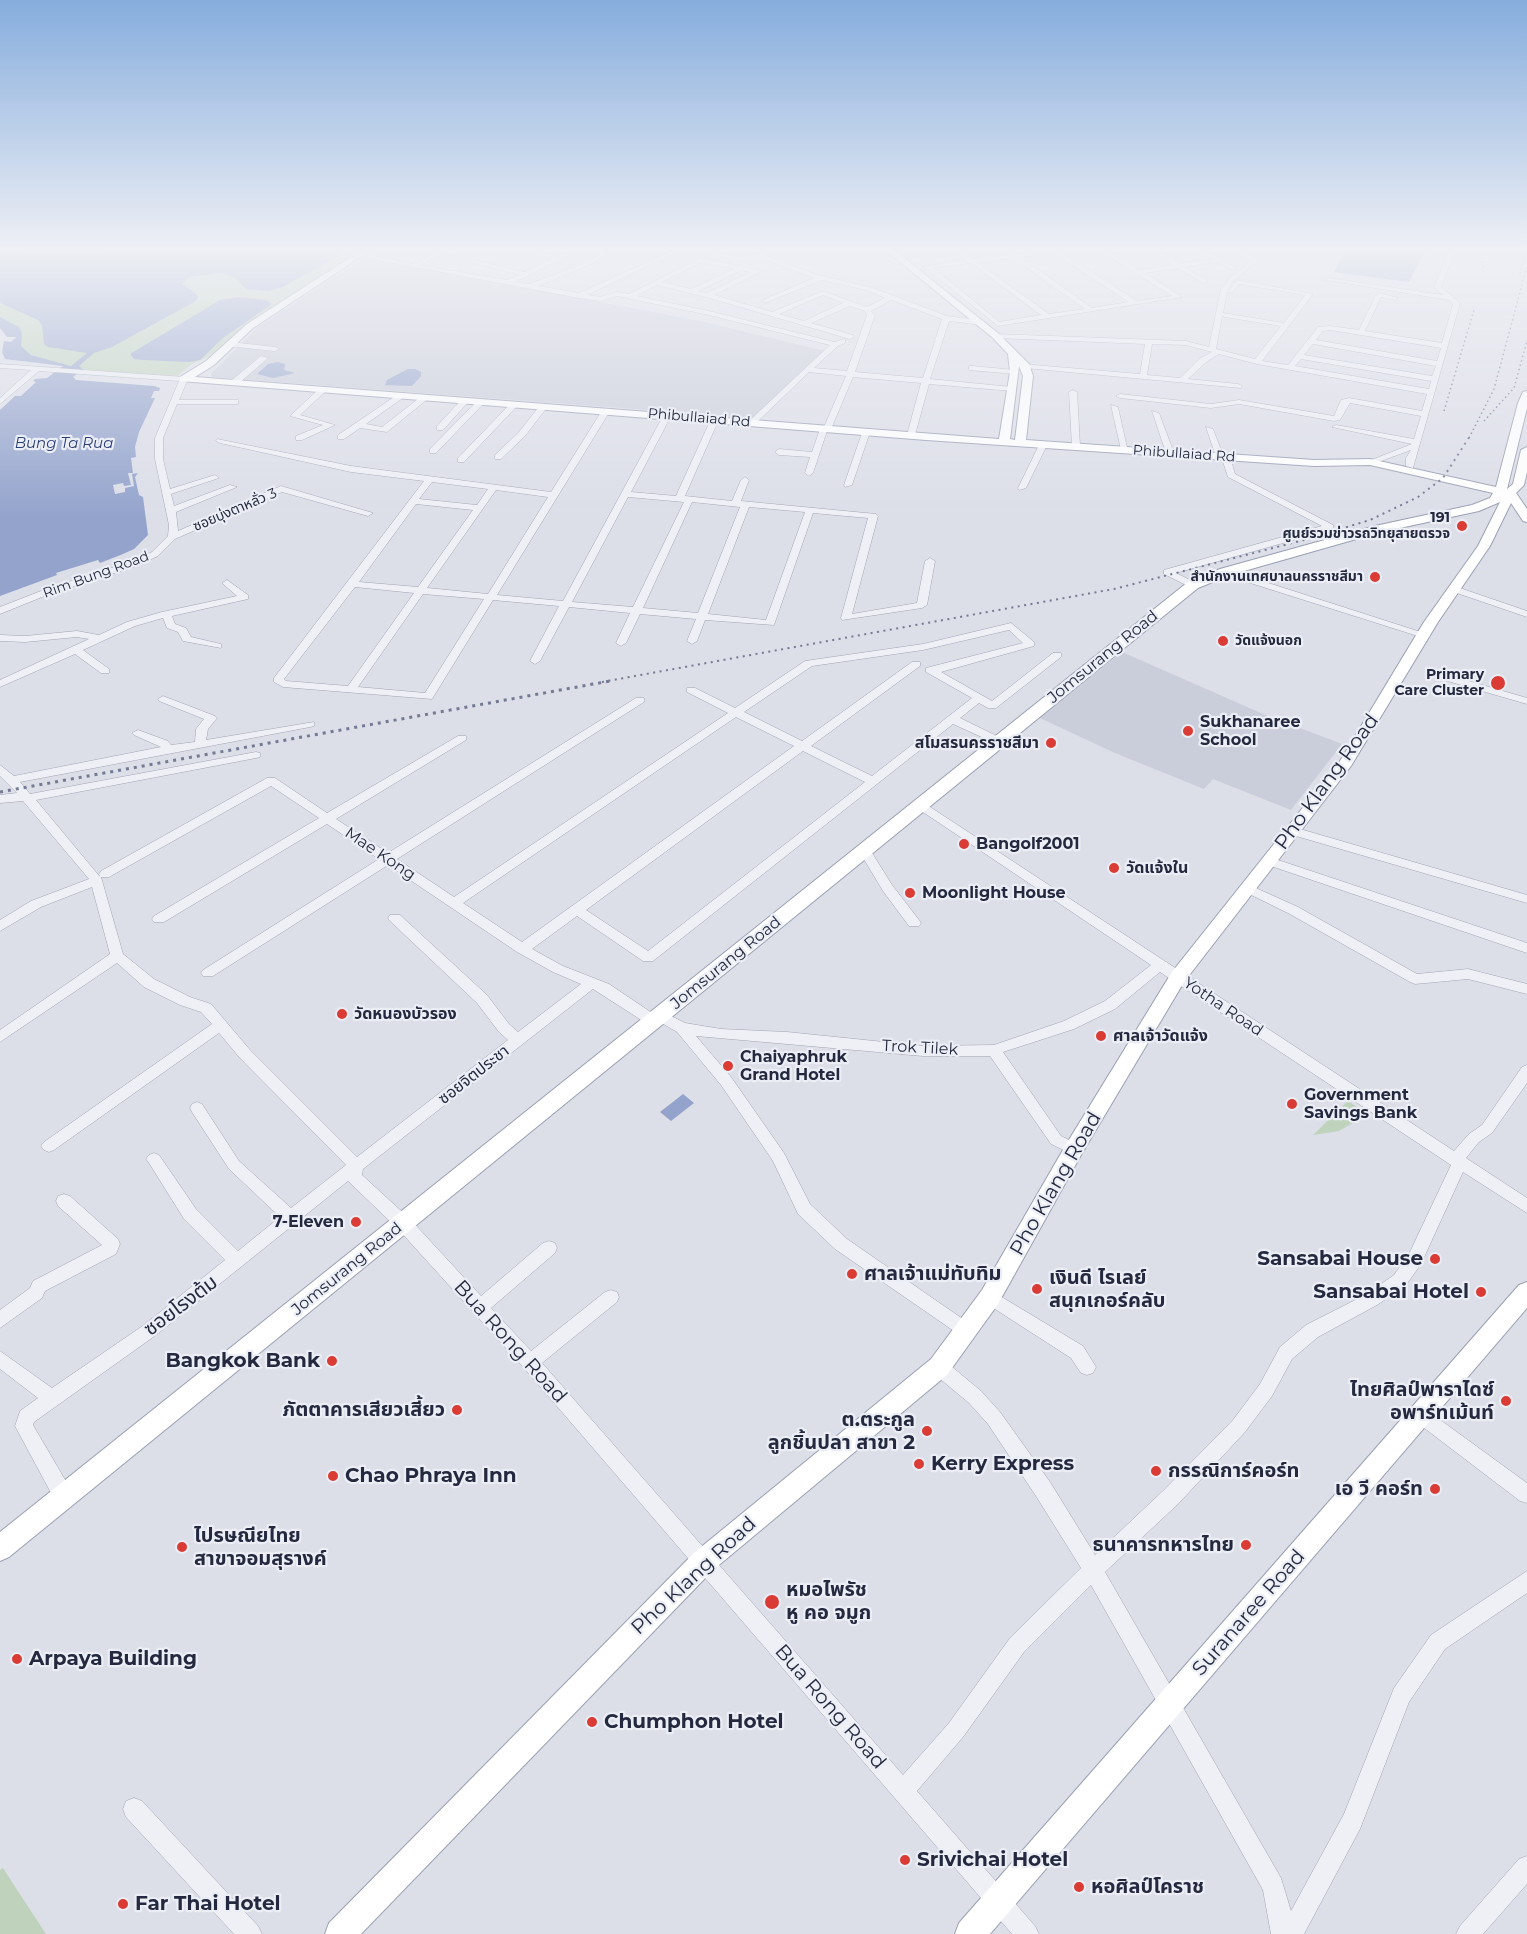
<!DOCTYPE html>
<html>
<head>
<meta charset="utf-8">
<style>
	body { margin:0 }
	canvas { display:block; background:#dcdee8 }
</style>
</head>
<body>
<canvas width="1527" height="1934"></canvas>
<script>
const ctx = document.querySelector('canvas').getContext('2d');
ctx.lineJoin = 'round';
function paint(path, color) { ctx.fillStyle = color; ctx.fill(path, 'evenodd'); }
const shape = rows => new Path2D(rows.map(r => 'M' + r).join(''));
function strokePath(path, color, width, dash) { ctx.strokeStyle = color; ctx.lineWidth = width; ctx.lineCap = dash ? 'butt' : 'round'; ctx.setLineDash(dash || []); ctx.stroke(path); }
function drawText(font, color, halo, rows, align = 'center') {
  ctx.font = font + ' Montserrat,"Noto Sans Thai",sans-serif'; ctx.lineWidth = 4.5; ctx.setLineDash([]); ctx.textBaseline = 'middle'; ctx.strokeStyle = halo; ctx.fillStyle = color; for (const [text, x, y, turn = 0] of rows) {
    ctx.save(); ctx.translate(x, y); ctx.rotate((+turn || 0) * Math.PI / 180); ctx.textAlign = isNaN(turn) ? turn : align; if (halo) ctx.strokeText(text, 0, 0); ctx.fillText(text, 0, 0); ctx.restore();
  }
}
paint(shape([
	[373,259,700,321,825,351,754,418,212,377,211,374,259,326,362,260],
	[1122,652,1263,714,1342,744,1291,810,1213,779,1204,789,1115,753,1040,718]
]), '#cacdda');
paint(shape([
	[0,248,366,248,251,321,208,357,192,364,177,376,89,370,30,356,18,346,20,335,0,318],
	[1348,1101,1368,1114,1339,1131,1313,1135],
	[3,1868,12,1882,46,1934,0,1934,0,1870]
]), '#bed2bc');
paint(shape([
	[0,248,32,253,59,252,73,255,107,252,113,251,114,248,347,248,340,255,283,287,269,291,246,289,236,278,222,273,189,277,182,284,196,294,198,297,196,301,112,347,94,353,79,366,83,369,73,377,76,380,154,386,160,388,159,391,154,391,151,398,155,398,139,432,135,447,136,457,131,458,133,473,128,473,131,485,124,486,123,483,113,485,115,494,125,492,125,488,134,486,132,474,138,473,135,477,139,495,143,497,148,535,134,549,123,554,100,563,98,560,56,573,57,575,0,596,0,410,15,396,21,396,36,382,33,381,35,379,47,378,63,366,5,359,2,352,4,341,11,342,16,337,7,337,0,328,0,317,19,327,22,333,21,346,31,355,71,366,87,353,48,347,44,344,42,325,38,320,0,303],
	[1347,248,1427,248,1409,282,1334,272],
	[239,297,266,300,272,304,223,338,200,360,189,362,144,360,134,359,130,354,220,300],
	[278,362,285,364,284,370,295,373,273,378,257,374,268,364],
	[408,369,415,369,421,372,421,376,412,386,385,385,387,380],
	[683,1094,694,1103,671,1121,660,1112]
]), '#93a3cc');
const minor = shape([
	[521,248,529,248,556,257,576,248,583,248,515,282,529,284,583,264,610,248,617,248,587,266,538,286,579,293,679,248,686,248,587,295,600,297,617,292,629,294,700,258,760,270,760,272,714,295,772,312,823,291,867,307,885,298,869,291,822,280,767,302,763,302,763,300,814,278,761,258,734,261,698,248,706,248,734,257,759,254,763,248,769,248,764,253,766,256,815,274,873,288,947,316,984,321,984,325,981,325,949,321,930,379,1012,387,1016,389,1012,391,929,384,915,435,911,437,907,435,921,383,853,377,831,429,827,431,813,473,809,476,805,473,810,457,779,455,775,452,779,449,812,452,820,429,824,427,846,376,809,372,755,424,748,422,830,345,709,315,617,296,600,301,579,298,357,256,360,254,414,264,436,252,478,249,480,252,437,256,420,265,507,280,519,275,466,261,469,259,524,272,551,259,521,248],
	[701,262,734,269,691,289,662,282,701,262],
	[742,270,751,272,707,293,698,291,742,270],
	[657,285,706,297,850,339,854,337,853,335,811,323,850,306,865,311,867,315,847,371,814,368,838,346,845,343,845,339,834,342,709,311,636,296,657,285],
	[823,295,843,303,804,321,779,314,823,295],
	[891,300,942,319,923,378,855,372,875,315,871,311,891,300],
	[849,248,863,248,829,254,826,252,849,248],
	[951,248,958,248,973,259,1009,255,1000,248,1007,248,1016,254,1049,250,1049,248,1056,249,1085,248,1082,250,1061,252,1137,301,1172,296,1096,248,1103,248,1139,270,1173,265,1158,255,1160,252,1180,264,1213,259,1198,249,1203,248,1237,269,1232,270,1218,262,1185,267,1207,281,1205,284,1178,268,1145,273,1182,297,998,326,927,269,922,267,966,260,951,248],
	[1053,253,1129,302,1092,308,1021,257,1053,253],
	[1013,258,1085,309,1049,314,978,263,1013,258],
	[971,263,1041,315,999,322,934,268,971,263],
	[1234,248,1241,248,1258,261,1233,281,1227,292,1237,280,1313,294,1262,361,1288,365,1318,327,1330,326,1359,330,1376,295,1379,293,1398,298,1395,300,1381,297,1365,331,1442,343,1453,304,1449,300,1326,280,1329,278,1443,295,1434,287,1450,248,1456,248,1441,287,1460,303,1413,468,1406,466,1406,458,1411,450,1373,464,1366,462,1412,444,1332,427,1336,425,1414,439,1421,416,1350,403,1340,420,1334,421,1239,404,1211,408,1120,398,1116,396,1120,394,1211,404,1239,400,1334,416,1341,400,1349,398,1422,411,1427,394,1257,364,1219,354,1205,363,1188,379,1238,384,1242,386,1241,388,1025,368,1021,366,1022,364,1140,374,1145,344,996,338,992,336,996,334,1186,341,1209,347,1221,289,1229,279,1251,261,1234,248],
	[1239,284,1305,295,1284,323,1223,313,1227,292,1232,293,1239,284],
	[1222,316,1225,317,1281,326,1255,359,1216,349,1222,316],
	[1330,330,1361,335,1441,348,1437,361,1316,340,1323,331,1330,330],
	[1152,344,1186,345,1212,352,1199,359,1180,378,1147,375,1152,344],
	[1313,344,1436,366,1432,376,1304,355,1313,344],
	[1301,359,1431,381,1429,389,1295,366,1301,359],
	[230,342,275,347,279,349,275,351,227,346,227,342,230,342],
	[261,356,268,358,238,384,232,384,232,380,261,356],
	[0,364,184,377,188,379,179,400,238,400,238,404,177,404,163,438,163,459,170,489,215,475,219,478,171,494,174,506,230,485,237,487,176,512,178,531,281,486,373,513,368,516,282,492,175,539,158,556,139,565,47,595,0,614,0,607,41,591,133,561,152,552,168,536,169,525,155,459,155,438,179,381,39,371,0,404,0,398,31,370,0,368,0,364],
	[972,366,1015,370,1019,372,1015,374,969,370,969,366,972,366],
	[321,387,328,389,300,415,335,425,302,440,296,440,296,436,323,425,290,416,321,387],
	[1073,390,1077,392,1080,446,1076,449,1072,446,1069,392,1073,390],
	[400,393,407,395,366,424,382,427,423,395,430,397,387,432,360,428,344,439,338,439,338,435,400,393],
	[463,398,470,400,443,430,437,430,437,426,463,398],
	[479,399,486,401,436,453,430,453,430,449,479,399],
	[512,402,519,404,464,462,458,462,458,458,512,402],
	[541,404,548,406,525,436,501,459,495,459,495,455,519,432,541,404],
	[1111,405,1118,407,1128,452,1121,450,1111,405],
	[603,409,610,411,497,595,563,601,663,416,667,414,671,416,631,492,676,496,711,419,718,417,719,419,685,496,732,501,741,480,745,477,749,480,741,501,876,514,878,516,852,614,917,603,925,561,930,558,935,561,927,605,922,608,842,620,841,618,868,518,813,513,774,625,705,620,697,641,692,644,687,641,696,619,640,614,626,643,621,646,616,643,630,613,569,607,540,661,535,664,530,661,559,606,493,600,432,699,283,687,274,682,274,678,424,481,351,472,220,443,216,441,217,439,351,466,551,492,603,409],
	[432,482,488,489,477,505,419,499,432,482],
	[496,490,548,497,488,594,427,588,496,490],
	[628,497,684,502,633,607,572,602,628,497],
	[692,502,740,507,698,613,643,608,692,502],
	[416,504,473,510,418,587,359,582,416,504],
	[749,507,805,512,766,620,708,614,749,507],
	[355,587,414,593,348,686,286,681,284,679,355,587],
	[423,594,484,599,425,693,358,687,423,594],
	[1152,411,1159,413,1174,453,1173,455,1166,453,1152,411],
	[1206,427,1213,429,1223,455,1230,457,1235,474,1333,525,1333,529,1176,573,1196,583,1196,587,1190,587,1164,574,1164,570,1322,526,1228,477,1222,459,1216,457,1206,427],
	[863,430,870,432,852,485,845,487,844,485,863,430],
	[1041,441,1048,443,1026,488,1019,490,1018,488,1041,441],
	[1222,570,1228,570,1430,635,1429,637,1421,637,1222,574,1222,570],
	[227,580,248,595,248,599,172,616,175,624,186,628,191,637,221,644,221,648,183,641,178,632,167,628,163,618,135,626,83,650,109,669,109,673,101,673,75,654,0,687,0,680,89,639,77,637,25,642,0,641,0,635,25,636,77,631,99,635,127,622,162,612,237,596,222,583,227,580],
	[1454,586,1527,611,1527,617,1451,591,1451,587,1454,586],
	[1011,623,1034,642,1034,646,941,672,992,701,1053,653,1061,653,1061,657,996,708,988,708,979,703,960,718,1003,739,1003,743,995,743,953,724,653,961,643,961,577,916,532,949,563,966,609,984,655,1015,661,1011,685,1023,721,1029,787,1032,923,1046,994,1045,1064,1021,1105,1001,1151,965,917,808,915,805,921,801,1454,1151,1469,1134,1482,1125,1522,1067,1527,1065,1527,1083,1492,1133,1479,1142,1466,1158,1527,1198,1527,1213,1463,1172,1421,1264,1406,1285,1377,1305,1318,1337,1292,1359,1272,1396,1245,1432,1178,1504,1105,1572,1281,1878,1291,1911,1344,1814,1394,1688,1431,1635,1527,1571,1527,1593,1445,1649,1409,1702,1360,1829,1304,1934,1271,1934,1263,1890,1091,1585,1024,1652,963,1737,917,1791,1035,1926,1039,1934,1012,1934,524,1368,398,1229,348,1181,156,1335,34,1422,33,1425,71,1490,73,1497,71,1504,64,1506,57,1504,15,1426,20,1411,38,1398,0,1369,0,1351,52,1388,144,1325,225,1260,184,1219,149,1163,146,1159,149,1155,154,1153,159,1155,196,1209,238,1251,280,1217,229,1169,192,1112,190,1108,192,1104,197,1102,202,1104,239,1161,291,1208,346,1165,240,1058,219,1033,54,1150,49,1152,44,1150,41,1146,44,1142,212,1024,201,1012,180,1005,144,987,117,963,0,1042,0,1030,110,954,92,887,41,907,0,931,0,920,31,901,89,879,23,801,0,803,0,795,17,793,0,776,0,765,14,776,161,747,134,735,132,733,138,730,168,741,171,745,195,742,196,729,204,719,159,701,158,699,163,696,215,716,217,718,208,729,206,740,314,722,314,726,310,727,20,782,30,794,256,752,260,753,260,757,256,758,36,800,100,877,99,874,101,871,267,778,275,778,327,813,458,736,466,736,466,740,336,819,388,853,636,698,644,698,644,702,397,859,454,897,728,713,687,692,687,688,695,688,735,708,805,661,923,644,1011,623],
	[1009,630,1023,643,926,668,926,672,972,698,872,776,811,746,920,666,920,662,912,662,802,741,744,712,812,666,923,650,1009,630],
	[736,717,794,746,522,942,463,903,736,717],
	[803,751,865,782,648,951,586,910,803,751],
	[271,786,319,818,154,916,152,919,154,922,164,922,327,824,379,859,203,970,201,973,203,976,213,976,388,865,517,952,553,972,581,984,518,1032,509,1024,487,995,400,915,390,915,388,918,390,921,477,1003,499,1032,508,1040,357,1157,250,1050,211,1004,190,997,154,979,123,954,101,877,109,877,271,786],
	[1160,972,1451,1165,1409,1254,1394,1275,1365,1295,1306,1325,1280,1347,1260,1384,1233,1420,1164,1490,1095,1555,1050,1482,1000,1412,981,1391,945,1361,939,1359,933,1361,930,1367,933,1373,969,1403,988,1424,1036,1496,1081,1568,1010,1638,949,1723,903,1775,542,1363,617,1302,619,1297,617,1292,611,1290,605,1292,531,1351,491,1308,555,1253,557,1248,555,1243,549,1241,543,1243,481,1296,410,1219,362,1175,363,1169,593,989,649,1025,654,1026,660,1022,677,1032,721,1085,773,1161,798,1214,835,1249,967,1340,973,1338,976,1332,973,1326,847,1239,810,1204,784,1153,731,1077,696,1036,923,1056,990,1056,1051,1144,1074,1155,1079,1153,1082,1149,1079,1145,1061,1136,1003,1052,1074,1029,1115,1009,1160,972],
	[1448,675,1527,698,1527,704,1444,680,1444,676,1448,675],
	[1293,827,1527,895,1527,903,1289,834,1287,831,1289,828,1293,827],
	[865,847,869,848,892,885,919,920,921,923,919,926,909,926,883,891,859,851,865,847],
	[1269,857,1527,943,1527,953,1265,864,1263,861,1265,858,1269,857],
	[1247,884,1298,907,1417,974,1468,969,1527,984,1527,994,1468,979,1415,984,1410,982,1288,913,1243,891,1241,888,1243,885,1247,884],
	[64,1194,70,1196,118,1239,120,1244,116,1254,45,1291,42,1298,0,1328,0,1310,30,1288,33,1281,102,1245,58,1206,56,1201,58,1196,64,1194],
	[990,1290,1083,1346,1096,1367,1093,1373,1087,1375,1081,1373,1071,1358,984,1302,982,1297,984,1292,990,1290],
	[1421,1406,1527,1483,1527,1503,1520,1501,1415,1421,1412,1415,1415,1409,1421,1406],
	[134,1798,142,1801,258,1926,262,1934,234,1934,126,1817,123,1809,126,1801,134,1798],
	[1527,1856,1527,1884,1483,1934,1456,1934,1460,1926,1519,1859,1527,1856]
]);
const major = shape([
	[365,248,374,248,253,328,214,365,195,377,999,439,1010,372,1008,354,993,338,883,248,892,248,999,334,1029,364,1033,376,1026,440,1314,460,1370,459,1496,487,1518,403,1523,392,1527,391,1527,408,1507,489,1513,484,1521,450,1527,447,1527,472,1524,485,1516,493,1527,509,1527,522,1523,521,1511,503,1490,546,1438,622,1351,766,1184,982,1081,1155,998,1304,947,1375,713,1570,361,1934,325,1934,329,1923,695,1552,931,1359,982,1290,1067,1143,1172,972,1340,761,1424,622,1478,546,1500,502,1479,511,1381,532,1230,575,1198,588,9,1557,0,1561,0,1532,1188,582,1220,569,1375,526,1472,505,1490,498,1493,493,1370,465,1314,466,926,440,180,381,180,377,206,361,247,324,365,248],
	[1019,366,1023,376,1015,440,1010,439,1019,366],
	[1527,1282,1527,1308,990,1934,955,1934,959,1923,1519,1285,1527,1282]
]);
strokePath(minor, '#a1a4b2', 1);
strokePath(major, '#9aa0b4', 2);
paint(minor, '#eff0f6');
paint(major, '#fff');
strokePath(shape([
	[1481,248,1483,268],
	[1520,274,1527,249],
	[1444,411,1474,310],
	[1484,421,1514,388,1527,341],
	[1469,438,1494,389,1527,266]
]), '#747a93', 1.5, [1.5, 3]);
strokePath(shape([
	[602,682,1114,589,1304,540,1370,520,1418,497,1443,478,1470,436]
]), '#747a93', 2, [2, 4.5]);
strokePath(shape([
	[0,792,610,681]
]), '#747a93', 3, [3, 5]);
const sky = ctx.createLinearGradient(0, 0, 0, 518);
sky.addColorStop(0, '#86addd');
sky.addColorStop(0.48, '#eff0f5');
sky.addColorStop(1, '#eff0f500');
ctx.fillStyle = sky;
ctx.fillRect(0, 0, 1527, 518);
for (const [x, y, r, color] of [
	[1462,526,6,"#da3b34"],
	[1375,577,6,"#da3b34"],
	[1223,641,6,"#da3b34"],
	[1498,683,8,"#da3b34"],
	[1188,731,6,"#da3b34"],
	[1051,743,6,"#da3b34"],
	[964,844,6,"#da3b34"],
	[1114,868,6,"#da3b34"],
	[910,893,6,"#da3b34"],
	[342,1014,6,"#da3b34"],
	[1101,1036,6,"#da3b34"],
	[728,1066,6,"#da3b34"],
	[1292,1104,6,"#da3b34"],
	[356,1222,6,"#da3b34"],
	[1435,1259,6,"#da3b34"],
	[852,1274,6,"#da3b34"],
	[1037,1289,6,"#da3b34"],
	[1481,1292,6,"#da3b34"],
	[332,1361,6,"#da3b34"],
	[1506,1401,6,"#da3b34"],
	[457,1410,6,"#da3b34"],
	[927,1431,6,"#da3b34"],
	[919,1464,6,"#da3b34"],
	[1156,1471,6,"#da3b34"],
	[333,1476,6,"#da3b34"],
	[1435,1489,6,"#da3b34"],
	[1246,1545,6,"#da3b34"],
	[182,1547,6,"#da3b34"],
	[772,1602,8,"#da3b34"],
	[17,1659,6,"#da3b34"],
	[592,1722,6,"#da3b34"],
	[905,1860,6,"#da3b34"],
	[1079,1887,6,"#da3b34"],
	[123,1904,6,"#da3b34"]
]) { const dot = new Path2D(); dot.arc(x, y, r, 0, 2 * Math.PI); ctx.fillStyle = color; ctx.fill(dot); strokePath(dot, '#ebeef5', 2); }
drawText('14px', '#24293f', '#ebeef5', [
	["Phibullaiad Rd",699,418,5],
	["Phibullaiad Rd",1184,454,4],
	["ซอยบุ่งตาหลั่ว 3",235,510,-23],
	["Rim Bung Road",96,575,-20]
]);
drawText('bold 14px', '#24293f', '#ebeef5', [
	["191",1450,518],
	["ศูนย์รวมข่าวรถวิทยุสายตรวจ",1450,534],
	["สำนักงานเทศบาลนครราชสีมา",1363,577],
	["วัดแจ้งนอก",1235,641,"left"],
	["Primary",1484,675],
	["Care Cluster",1484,691]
], 'right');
drawText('italic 15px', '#2b3e77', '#ebeef5', [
	["Bung Ta Rua",64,444]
]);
drawText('16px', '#24293f', '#ebeef5', [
	["Jomsurang Road",1103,657,-39],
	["Mae Kong",380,854,34],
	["Jomsurang Road",726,963,-39],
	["Yotha Road",1223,1007,34],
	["Trok Tilek",920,1048,3],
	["ซอยจิตประชา",474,1075,-38],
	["Jomsurang Road",347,1269,-39]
]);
drawText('bold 16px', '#24293f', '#ebeef5', [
	["Sukhanaree",1200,722],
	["School",1200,740],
	["สโมสรนครราชสีมา",1039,743,"right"],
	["Bangolf2001",976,844],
	["วัดแจ้งใน",1126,868],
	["Moonlight House",922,893],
	["วัดหนองบัวรอง",354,1014],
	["ศาลเจ้าวัดแจ้ง",1113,1036],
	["Chaiyaphruk",740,1057],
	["Grand Hotel",740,1075],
	["Government",1304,1095],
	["Savings Bank",1304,1113],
	["7-Eleven",344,1222,"right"]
], 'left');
drawText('20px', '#24293f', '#ebeef5', [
	["Pho Klang Road",1327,782,-54],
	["Pho Klang Road",1056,1184,-60],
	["ซอยโรงต้ม",181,1306,-37],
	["Bua Rong Road",510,1342,48],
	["Pho Klang Road",694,1576,-43],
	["Suranaree Road",1249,1613,-49],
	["Bua Rong Road",830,1707,49]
]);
drawText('bold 20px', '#24293f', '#ebeef5', [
	["Sansabai House",1423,1259,"right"],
	["ศาลเจ้าแม่ทับทิม",864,1274],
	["เงินดี ไรเลย์",1049,1278],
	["สนุกเกอร์คลับ",1049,1301],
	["Sansabai Hotel",1469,1292,"right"],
	["Bangkok Bank",320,1361,"right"],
	["ไทยศิลป์พาราไดซ์",1494,1390,"right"],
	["อพาร์ทเม้นท์",1494,1413,"right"],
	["ภัตตาคารเสียวเสี้ยว",445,1410,"right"],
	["ต.ตระกูล",915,1420,"right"],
	["ลูกชิ้นปลา สาขา 2",915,1443,"right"],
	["Kerry Express",931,1464],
	["กรรณิการ์คอร์ท",1168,1471],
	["Chao Phraya Inn",345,1476],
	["เอ วี คอร์ท",1423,1489,"right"],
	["ไปรษณียไทย",194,1536],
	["สาขาจอมสุรางค์",194,1559],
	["ธนาคารทหารไทย",1234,1545,"right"],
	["หมอไพรัช",786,1590],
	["หู คอ จมูก",786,1613],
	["Arpaya Building",29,1659],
	["Chumphon Hotel",604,1722],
	["Srivichai Hotel",917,1860],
	["หอศิลป์โคราช",1091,1887],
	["Far Thai Hotel",135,1904]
], 'left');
</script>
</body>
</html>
